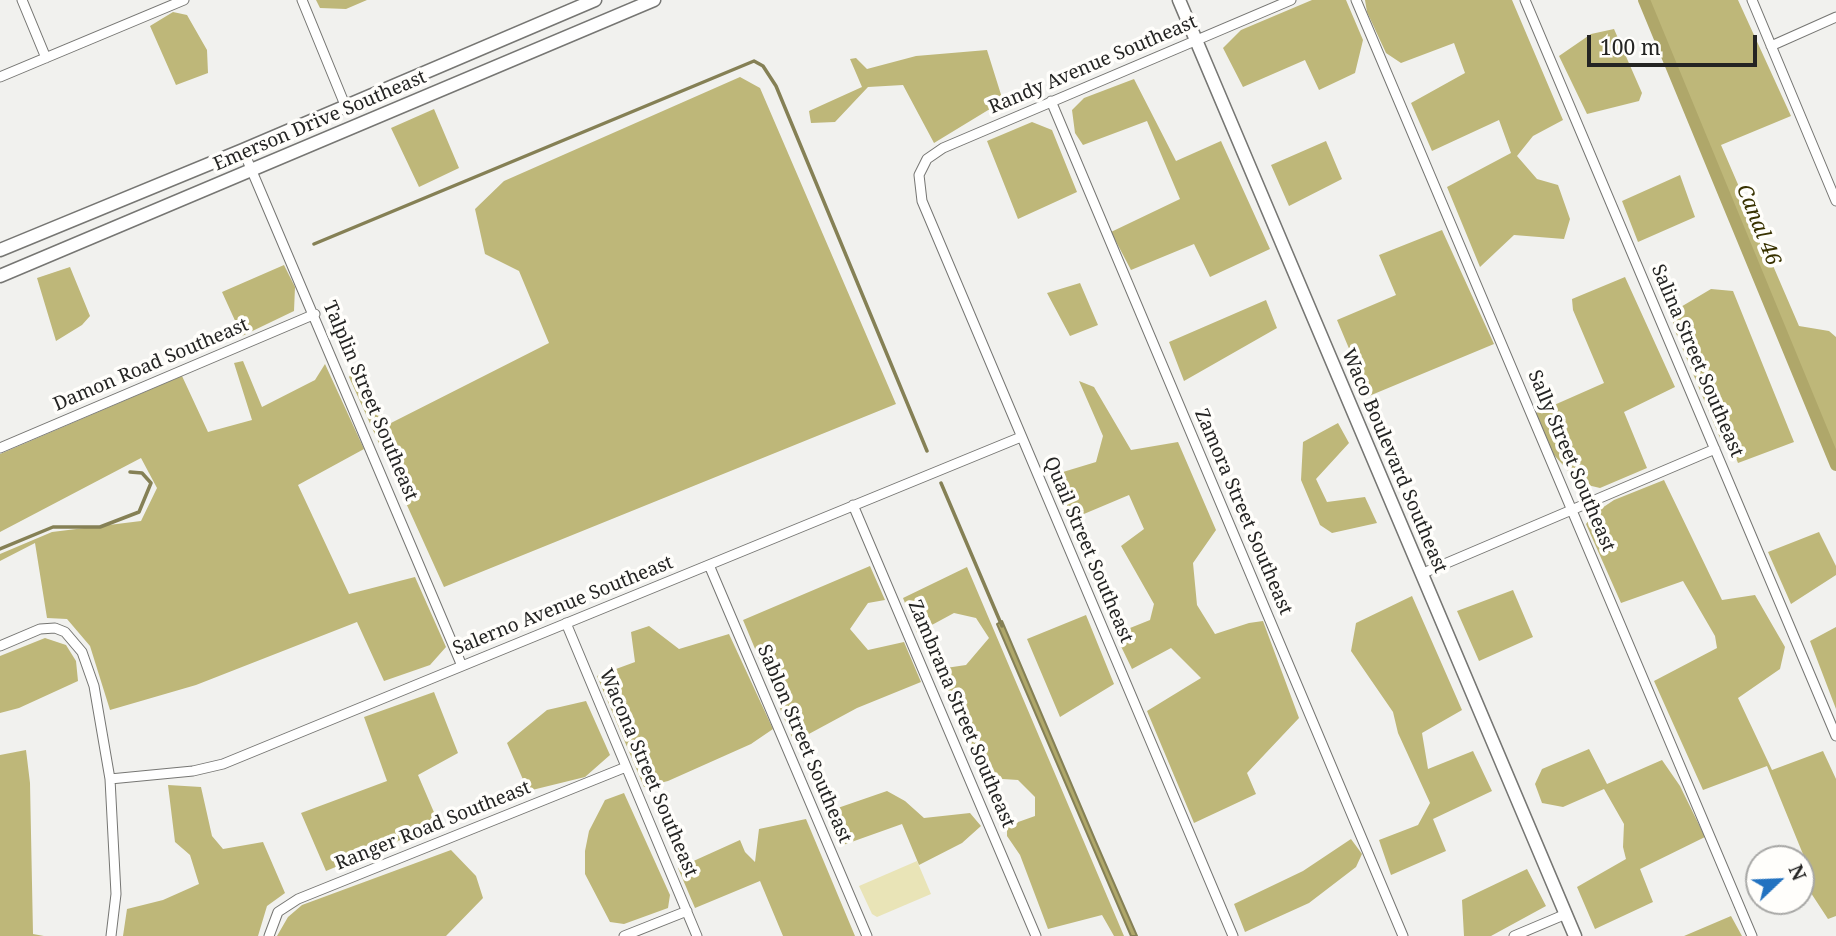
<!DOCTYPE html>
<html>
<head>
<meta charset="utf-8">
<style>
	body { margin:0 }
	#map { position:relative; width:1836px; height:936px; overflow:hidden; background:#f1f1ee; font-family:"Noto Serif",serif }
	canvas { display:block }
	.north { position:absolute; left:1745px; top:845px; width:70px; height:70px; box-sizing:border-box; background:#fffefb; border:2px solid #a7a7a5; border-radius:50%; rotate:67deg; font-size:19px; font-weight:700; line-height:28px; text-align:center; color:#242423 }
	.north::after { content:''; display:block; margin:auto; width:24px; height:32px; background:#2272c0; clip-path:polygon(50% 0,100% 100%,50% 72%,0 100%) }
	.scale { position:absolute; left:1587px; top:35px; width:170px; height:32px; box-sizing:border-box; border:4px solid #242423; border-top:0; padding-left:9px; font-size:21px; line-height:24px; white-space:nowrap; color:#242423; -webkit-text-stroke:5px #fffefb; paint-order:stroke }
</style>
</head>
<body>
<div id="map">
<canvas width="1836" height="936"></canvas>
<div class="north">N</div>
<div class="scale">100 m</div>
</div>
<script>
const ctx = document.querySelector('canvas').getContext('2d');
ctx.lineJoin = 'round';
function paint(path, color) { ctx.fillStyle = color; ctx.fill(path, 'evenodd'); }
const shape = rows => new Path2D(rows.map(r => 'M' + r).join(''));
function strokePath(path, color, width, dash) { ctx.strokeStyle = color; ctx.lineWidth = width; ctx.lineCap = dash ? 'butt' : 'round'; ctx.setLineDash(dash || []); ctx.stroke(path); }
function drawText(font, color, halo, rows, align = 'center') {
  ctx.font = font + ' "Noto Serif",serif'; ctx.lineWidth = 7; ctx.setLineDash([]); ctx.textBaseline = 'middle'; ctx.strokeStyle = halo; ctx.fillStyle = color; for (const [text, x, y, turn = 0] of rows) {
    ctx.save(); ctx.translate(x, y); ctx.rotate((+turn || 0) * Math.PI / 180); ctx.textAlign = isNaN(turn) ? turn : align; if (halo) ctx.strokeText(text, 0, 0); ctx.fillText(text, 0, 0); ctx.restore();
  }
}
paint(shape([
	[917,861,931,894,877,917,872,914,859,886]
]), '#e9e4b7');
paint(shape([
	[316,0,367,0,346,9,320,8],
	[1312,0,1346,0,1363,40,1355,73,1319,90,1305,60,1243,87,1223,48,1241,30],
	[1365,0,1512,0,1563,120,1533,136,1517,156,1537,179,1558,185,1570,219,1564,239,1514,235,1480,267,1447,187,1511,153,1499,120,1432,151,1411,103,1465,73,1454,43,1401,63,1386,53,1367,12],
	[1649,0,1738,0,1791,116,1721,145,1799,326,1829,331,1836,337,1836,454],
	[173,12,187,15,207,50,208,73,176,85,150,26],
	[1614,29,1642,93,1639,101,1587,114,1559,56,1591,34],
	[987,50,1003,101,934,143,903,85,868,87,835,122,811,123,809,111,862,87,850,59,856,58,867,69,916,56],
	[740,77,760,88,896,404,444,587,349,377,358,364,387,425,549,343,519,271,485,254,475,209,504,181],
	[1134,79,1176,161,1221,141,1270,249,1210,277,1194,244,1131,270,1111,232,1180,199,1147,121,1083,145,1075,133,1072,110,1084,98],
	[434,109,459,168,419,187,391,128],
	[1032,122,1052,130,1077,192,1018,219,987,141],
	[1326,141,1342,179,1289,206,1271,165],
	[1680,175,1695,217,1638,242,1622,201],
	[1442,230,1494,344,1369,396,1337,320,1396,295,1379,255],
	[284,265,295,287,294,311,242,336,222,292],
	[70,267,90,316,82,325,56,341,37,278],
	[1625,277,1675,387,1624,412,1647,468,1600,488,1579,483,1554,455,1536,413,1604,383,1573,310,1572,299],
	[1080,283,1098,325,1070,336,1047,293],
	[1711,289,1733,291,1794,442,1738,463,1730,443,1720,438,1673,326,1674,311],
	[1266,300,1277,328,1184,381,1169,342],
	[243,361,262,407,315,380,325,364,364,449,298,485,349,594,415,577,446,647,430,665,384,681,357,622,196,685,110,710,90,646,67,619,47,618,35,543,0,561,0,554,52,532,141,521,157,488,141,458,0,532,0,454,182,376,208,432,252,420,234,363],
	[1079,381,1094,387,1131,450,1178,442,1216,530,1193,563,1197,605,1215,634,1249,623,1263,621,1299,718,1247,773,1256,794,1194,823,1147,711,1201,678,1171,648,1132,669,1115,634,1150,620,1154,604,1121,546,1144,529,1129,495,1072,519,1053,475,1096,462,1103,436],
	[1338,423,1349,443,1316,479,1327,502,1365,497,1377,523,1332,533,1320,525,1301,480,1303,442],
	[1664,480,1722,600,1755,595,1785,647,1780,669,1738,698,1772,770,1823,751,1836,779,1836,916,1828,919,1809,890,1801,893,1801,866,1807,864,1767,766,1703,790,1654,681,1717,648,1715,636,1683,581,1621,603,1586,524,1596,512,1614,500],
	[1819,532,1836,566,1836,575,1791,604,1768,552],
	[870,566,885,600,868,603,850,629,868,650,904,642,921,682,857,708,794,742,743,620],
	[967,567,1124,936,1114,936,1102,915,1048,929,1020,855,1007,836,1007,826,1035,816,1035,797,1018,780,988,778,974,758,939,669,966,665,989,638,976,618,954,613,917,633,903,598],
	[1513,590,1533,637,1479,661,1457,611],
	[1412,596,1462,710,1422,733,1428,769,1473,751,1492,791,1433,819,1446,851,1391,875,1379,840,1418,825,1430,803,1398,733,1393,712,1351,651,1356,623],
	[1086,615,1114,684,1060,717,1027,639],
	[649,626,679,649,729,634,773,729,751,744,668,781,644,787,597,676,635,662,631,632],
	[1836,627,1836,709,1810,641],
	[45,638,66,645,76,661,78,681,19,708,0,713,0,656],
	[434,692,458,753,418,775,439,824,326,871,301,813,387,781,364,717],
	[586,701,610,755,585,777,528,791,507,743,547,710],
	[1589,749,1607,784,1662,760,1680,786,1705,837,1640,869,1653,902,1595,929,1577,887,1626,859,1623,847,1624,824,1604,789,1563,807,1542,803,1535,784,1542,769],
	[26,750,30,783,33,934,44,936,0,936,0,755],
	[168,785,201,787,212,836,223,849,263,842,285,893,267,906,258,936,123,936,127,909,163,900,199,884,190,855,175,842],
	[887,791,905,801,924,818,970,813,981,826,962,843,919,865,902,824,843,845,829,811],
	[624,793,670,895,668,908,624,924,610,922,585,874,585,851,589,831,605,800],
	[806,819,855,936,783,936,760,881,695,908,678,868,740,840,745,852,755,862,759,829],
	[1351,839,1362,854,1356,867,1309,903,1245,932,1234,904,1303,871],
	[451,850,476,876,483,898,446,936,277,936,288,917,302,905],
	[1527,869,1546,906,1491,936,1464,936,1462,900],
	[1731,916,1742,936,1684,936]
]), '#beb779');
const water = shape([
	[1002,621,1096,842,1137,936,1131,936,997,624,1002,621]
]);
paint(water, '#afa76a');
strokePath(water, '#858055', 2);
strokePath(shape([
	[314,244,754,61,763,66,776,86,927,451],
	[941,483,1002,626],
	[0,549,53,527,100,527,139,512,151,483,142,473,130,472]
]), '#858055', 3.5);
strokePath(shape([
	[1644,0,1836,465]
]), '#afa76a', 12);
const street = shape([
	[22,0,46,58],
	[302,0,345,105],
	[1356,0,1752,936],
	[1525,0,1836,736],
	[1752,0,1836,201],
	[1771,46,1836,17],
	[0,77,184,0],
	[1051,101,1403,936],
	[243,150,462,666],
	[0,448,315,314],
	[853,505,1036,936],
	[709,565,867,936],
	[1421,574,1715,449],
	[566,623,697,936],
	[0,646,40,629,55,628,65,632,82,652,94,686,110,779,116,894,111,936],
	[110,779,193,771,223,764,1021,437],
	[269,936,278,912,298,899,626,767],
	[624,936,687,911],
	[1233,936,922,201,919,175,927,159,943,148,1291,0],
	[1514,936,1566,914]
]);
const secondary = shape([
	[1179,0,1575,936],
	[0,250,243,150,595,0],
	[0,276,654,0]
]);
strokePath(street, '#767673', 11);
strokePath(secondary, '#767673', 15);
strokePath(street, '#fff', 9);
strokePath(secondary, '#fff', 12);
drawText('19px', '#242423', '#fffefb', [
	["Randy Avenue Southeast",1093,65,-23],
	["Emerson Drive Southeast",320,121,-23],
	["Salina Street Southeast",1697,361,67],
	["Damon Road Southeast",151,365,-23],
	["Talplin Street Southeast",370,401,67],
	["Waco Boulevard Southeast",1394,461,67],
	["Sally Street Southeast",1571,461,67],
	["Zamora Street Southeast",1243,512,67],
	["Quail Street Southeast",1088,550,67],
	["Salerno Avenue Southeast",563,606,-22],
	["Zambrana Street Southeast",961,714,67],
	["Sablon Street Southeast",804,744,67],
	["Wacona Street Southeast",648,773,67],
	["Ranger Road Southeast",433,826,-22]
]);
drawText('italic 21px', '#383200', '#fffefb', [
	["Canal 46",1758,225,68]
]);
</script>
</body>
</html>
